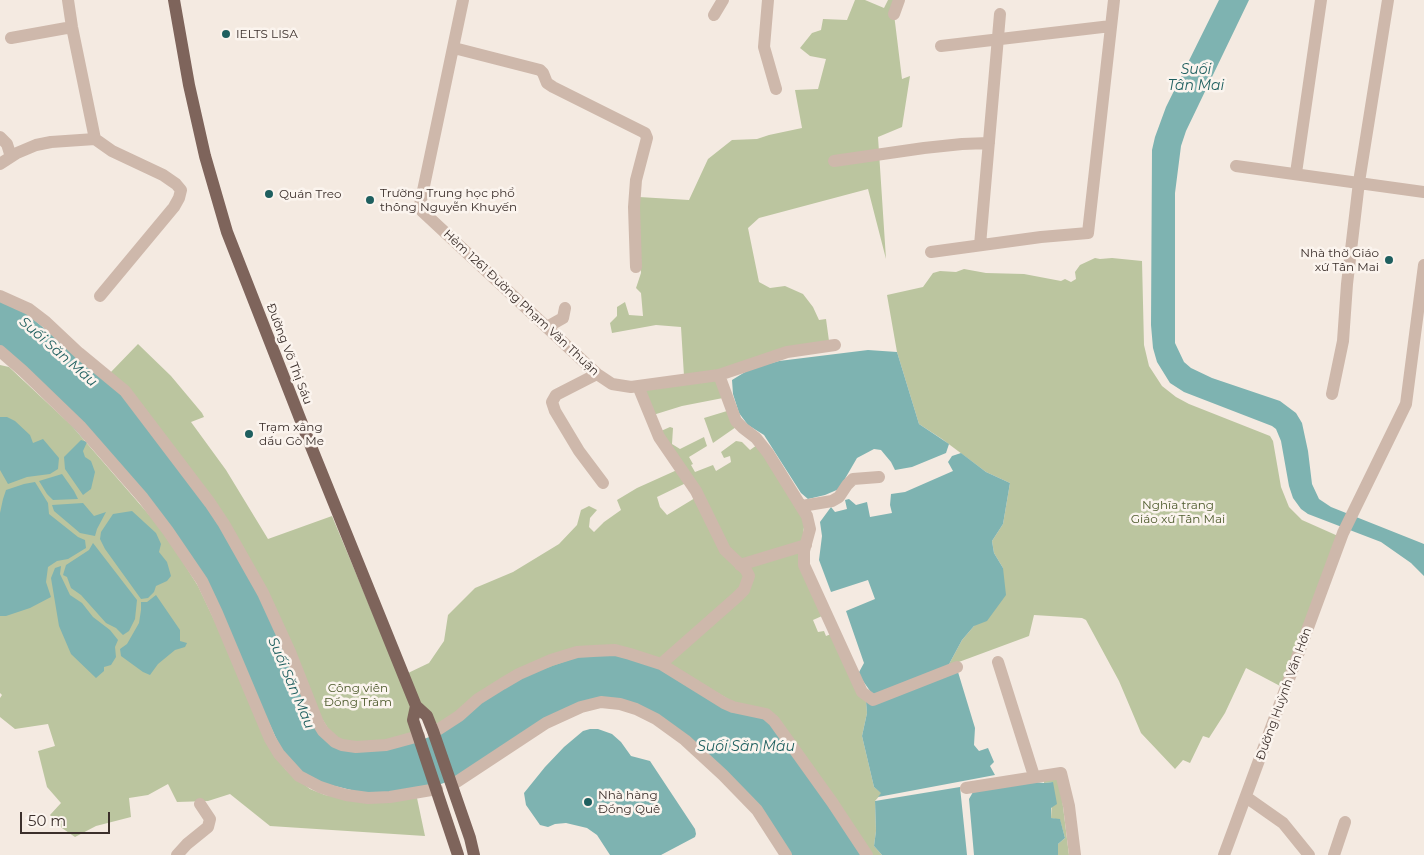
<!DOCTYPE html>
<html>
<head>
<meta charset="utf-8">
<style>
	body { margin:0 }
	#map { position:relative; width:1424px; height:855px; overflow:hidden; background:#f4eae1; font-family:Montserrat,sans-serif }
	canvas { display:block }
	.scale { position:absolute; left:20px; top:812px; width:90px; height:22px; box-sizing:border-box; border:2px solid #3b2f2b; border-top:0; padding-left:6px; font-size:15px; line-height:18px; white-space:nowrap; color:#3b2f2b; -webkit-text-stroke:4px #fbf4ee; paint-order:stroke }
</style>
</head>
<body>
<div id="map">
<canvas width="1424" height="855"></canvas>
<div class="scale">50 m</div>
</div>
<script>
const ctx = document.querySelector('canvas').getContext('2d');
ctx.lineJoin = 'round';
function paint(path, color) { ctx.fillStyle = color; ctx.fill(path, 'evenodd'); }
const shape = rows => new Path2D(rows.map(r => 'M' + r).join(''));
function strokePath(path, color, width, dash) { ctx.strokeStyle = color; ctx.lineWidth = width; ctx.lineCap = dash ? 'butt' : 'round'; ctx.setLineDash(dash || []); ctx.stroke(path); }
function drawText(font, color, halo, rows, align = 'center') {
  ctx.font = font + ' Montserrat,sans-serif'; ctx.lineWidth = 5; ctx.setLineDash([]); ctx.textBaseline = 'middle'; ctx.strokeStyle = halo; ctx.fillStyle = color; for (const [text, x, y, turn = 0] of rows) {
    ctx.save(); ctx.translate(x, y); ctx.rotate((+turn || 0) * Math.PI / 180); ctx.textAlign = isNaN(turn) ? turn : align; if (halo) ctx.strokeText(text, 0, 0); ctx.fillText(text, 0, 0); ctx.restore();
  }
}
paint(shape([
	[855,0,865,0,884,8,888,0,899,0,894,14,902,79,910,76,902,127,878,137,886,259,868,189,759,218,748,228,759,282,770,288,785,286,803,294,813,307,819,320,826,319,829,341,718,371,684,376,681,327,656,325,612,333,610,323,617,316,617,307,625,302,629,315,643,316,641,293,636,288,641,273,639,197,689,200,708,159,732,140,757,139,769,135,802,128,795,90,818,89,826,59,810,56,800,48,812,33,821,30,823,19,847,20],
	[1095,258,1100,259,1112,258,1142,261,1144,345,1149,366,1162,386,1176,397,1189,404,1270,436,1273,441,1281,487,1289,507,1302,520,1338,536,1282,687,1246,668,1225,713,1209,738,1203,736,1190,763,1183,760,1175,769,1141,733,1119,681,1086,620,1082,618,1034,615,1029,636,948,666,962,640,974,626,1003,568,994,553,992,541,1003,524,1010,483,986,472,942,439,919,424,897,352,887,295,923,287,933,273,940,271,956,272,964,269,986,273,1024,274,1061,281,1065,279,1071,282,1076,279,1075,272,1080,265],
	[138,344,171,376,202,413,204,417,191,422,226,470,268,539,332,516,410,703,412,733,385,740,348,742,332,735,110,373],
	[0,365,9,367,71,425,164,532,198,586,285,769,310,789,325,795,371,803,417,798,425,836,270,826,230,794,208,801,177,802,168,784,148,795,129,798,131,817,96,826,75,837,59,826,50,815,61,803,47,787,38,751,55,746,48,724,15,729,0,717,0,698,2,695,0,693],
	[717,380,723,398,682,406,653,415,644,390],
	[727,411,736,427,713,443,704,418],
	[670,427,673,428,672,444,680,449,704,437,707,446,689,457,693,464,691,465,695,472,713,465,716,471,731,462,730,456,724,458,721,452,736,441,742,442,750,450,757,445,805,520,802,542,741,560,728,547,661,431],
	[677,470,686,483,657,497,660,507,667,515,695,498,734,566,799,552,822,616,813,620,818,632,824,631,826,636,831,634,866,701,867,713,862,736,874,787,882,793,875,801,876,831,874,846,882,855,872,855,735,703,659,659,438,725,418,704,406,674,429,663,444,641,448,615,475,588,513,572,559,544,577,525,581,510,589,506,597,510,590,518,589,527,594,532,604,522,621,510,617,500,637,488],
	[1055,777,1060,782,1069,855,1058,855,1058,844,1065,838,1060,820,1051,818,1053,782,1044,783,1044,779]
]), '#bbc59f');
paint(shape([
	[1219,0,1249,0,1186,131,1181,146,1175,193,1175,343,1184,362,1191,368,1212,378,1280,401,1296,413,1302,423,1308,451,1312,484,1319,499,1331,507,1424,544,1424,576,1411,563,1381,542,1308,514,1301,509,1293,498,1289,486,1281,441,1276,429,1272,426,1184,392,1170,383,1157,362,1153,348,1151,325,1152,150,1155,137,1166,107],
	[0,301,26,313,121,393,209,508,259,593,333,746,424,739,437,734,480,703,527,675,578,657,614,655,659,668,771,723,862,855,792,855,689,738,601,698,454,779,441,784,391,793,368,794,322,783,302,773,282,751,194,560,0,347],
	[868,350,897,352,919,424,949,444,946,453,912,467,895,470,891,462,881,450,874,449,857,458,839,489,825,495,808,499,801,493,764,435,748,425,739,413,733,394,732,380,750,369,779,361],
	[0,417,7,417,15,421,30,435,33,443,43,439,59,458,58,469,50,474,27,477,8,484,0,470],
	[81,440,87,442,83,451,85,457,91,461,95,472,91,489,83,495,65,469,64,457],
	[961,453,986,472,1010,483,1003,524,992,541,994,553,1003,568,1006,595,987,621,974,626,962,640,948,666,873,695,858,674,864,663,846,611,875,599,868,580,831,592,819,560,822,536,820,522,831,507,835,512,847,509,845,500,849,499,856,505,867,502,870,517,892,513,890,505,891,494,905,492,953,471,948,462,952,456],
	[62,474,74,491,78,499,53,500,47,494,39,481],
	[35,482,48,503,49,514,78,537,85,540,86,548,68,559,57,561,48,567,46,582,51,597,30,608,6,616,0,616,0,513,3,499,6,490,24,484],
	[83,503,94,516,106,512,97,529,95,536,80,533,54,511,52,505],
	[132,511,156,533,161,544,159,552,167,562,171,576,167,581,156,586,154,592,148,598,141,599,105,549,100,539,101,532,113,514],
	[93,543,137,600,135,619,129,631,123,635,116,628,106,623,81,595,71,588,67,577,63,575,66,565,89,550],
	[61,566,60,574,70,595,82,603,93,617,110,630,118,640,115,647,116,657,111,665,104,667,104,671,96,678,71,654,59,626,51,578,55,568],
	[156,595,180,630,180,641,187,643,185,647,175,650,158,664,150,675,143,672,121,656,120,649,127,644,139,623,141,610,141,602,147,602],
	[958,672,975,728,974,745,979,751,988,748,994,762,990,766,995,775,878,797,881,793,874,787,862,736,867,713,866,701],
	[590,729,598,729,612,734,621,742,631,756,650,761,695,829,696,834,695,837,661,855,610,855,597,835,587,828,566,823,555,824,548,827,540,825,526,805,524,793,545,767,564,747,583,731],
	[1035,782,1044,783,1053,782,1057,804,1051,808,1051,818,1060,819,1065,838,1058,844,1058,855,974,855,969,799,973,792],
	[960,787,967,855,882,855,874,846,876,831,875,801]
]), '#7eb3b1');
strokePath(shape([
	[68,0,72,27,95,139,112,151,163,175,176,184,181,190,179,198,174,207,100,296],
	[463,0,420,205,422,211,597,374,612,384,631,387,719,375,787,352,835,345],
	[768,0,764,47,776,89],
	[894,14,899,0],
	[714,15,723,0],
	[11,38,72,27],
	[941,46,1111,26],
	[454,48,540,70,543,73,547,83,553,87,645,133,647,138,636,180,634,207,636,267],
	[0,137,7,144,11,157],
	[834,161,924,148,962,144,989,143],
	[0,164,17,153,36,145,51,142,95,139],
	[1236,166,1424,192],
	[1296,173,1321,0],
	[980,245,1000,14],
	[931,252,1041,237,1088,233,1114,0],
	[0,296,29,309,46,322,79,353,125,391,210,503,224,524,263,593,290,652,318,723,323,731,335,742,342,745,356,747,386,745,419,736],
	[547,327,563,318,565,308],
	[0,351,23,371,80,426,143,498,168,531,202,581,217,613,270,739,279,754,299,776,320,787,332,791,346,795,368,798,390,797,437,789],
	[597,374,556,395,552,402,555,411,579,451,603,483],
	[719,375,736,421,743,428,756,438,768,453,807,516,810,529,804,551,804,565,862,692,873,700,957,667],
	[638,386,659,437,696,491,725,550,746,570,749,576,744,590,737,597,661,664],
	[1332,394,1343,341,1347,284,1359,182,1388,0],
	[802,506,832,501,839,497,847,485,853,479,879,477],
	[740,565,806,545],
	[998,662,1034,776],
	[433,731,439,729,459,716,478,699,502,684,519,674,551,660,577,652,593,651,615,650,630,654,661,664,724,703,733,707,766,714,774,721,832,802,867,855],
	[452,785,546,723,581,707,601,702,620,704,636,709,656,719,685,740,723,775,757,810,786,855],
	[966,788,1061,773,1069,806,1075,855],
	[1246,797,1283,823,1309,855],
	[177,855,187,844,208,827,210,819,200,804],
	[1224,855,1343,533,1406,404,1424,265],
	[1334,855,1345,822]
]), '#ceb8ab', 12);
strokePath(shape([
	[174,0,189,85,205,156,227,232,308,439,416,706,427,716,433,731,470,838,474,855],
	[416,706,413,720,458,855]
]), '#7e645b', 12);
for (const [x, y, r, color] of [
	[226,34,5,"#1e5f5f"],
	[269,194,5,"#1e5f5f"],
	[370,200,5,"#1e5f5f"],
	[1389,260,5,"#1e5f5f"],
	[249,434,5,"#1e5f5f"],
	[588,802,5,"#1e5f5f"]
]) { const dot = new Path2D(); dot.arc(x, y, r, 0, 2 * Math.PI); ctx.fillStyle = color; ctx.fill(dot); strokePath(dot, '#fbf4ee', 2); }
drawText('12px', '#3b2f2b', '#fbf4ee', [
	["IELTS LISA",236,34],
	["Trường Trung học phổ",380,193],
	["thông Nguyễn Khuyến",380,207],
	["Quán Treo",279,194],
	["Nhà thờ Giáo",1379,253,"right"],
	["xứ Tân Mai",1379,267,"right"],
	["Trạm xăng",259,427],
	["dầu Gò Me",259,441],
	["Nhà hàng",598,795],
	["Đồng Quê",598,809]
], 'left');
drawText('12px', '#3b2f2b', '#fbf4ee', [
	["Hẻm 1261 Đường Phạm Văn Thuận",521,303,43],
	["Đường Võ Thị Sáu",289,354,69],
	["Đường Huỳnh Văn Hớn",1284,694,-70]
]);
drawText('12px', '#4e5b2d', '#fbf4ee', [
	["Nghĩa trang",1178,505],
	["Giáo xứ Tân Mai",1178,519],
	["Công viên",358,688],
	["Đồng Tràm",358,702]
]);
drawText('italic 14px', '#1e5f5f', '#fbf4ee', [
	["Suối",1196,70],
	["Tân Mai",1196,86],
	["Suối Săn Máu",58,352,41],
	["Suối Săn Máu",291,683,67],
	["Suối Săn Máu",746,747]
]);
</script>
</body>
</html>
